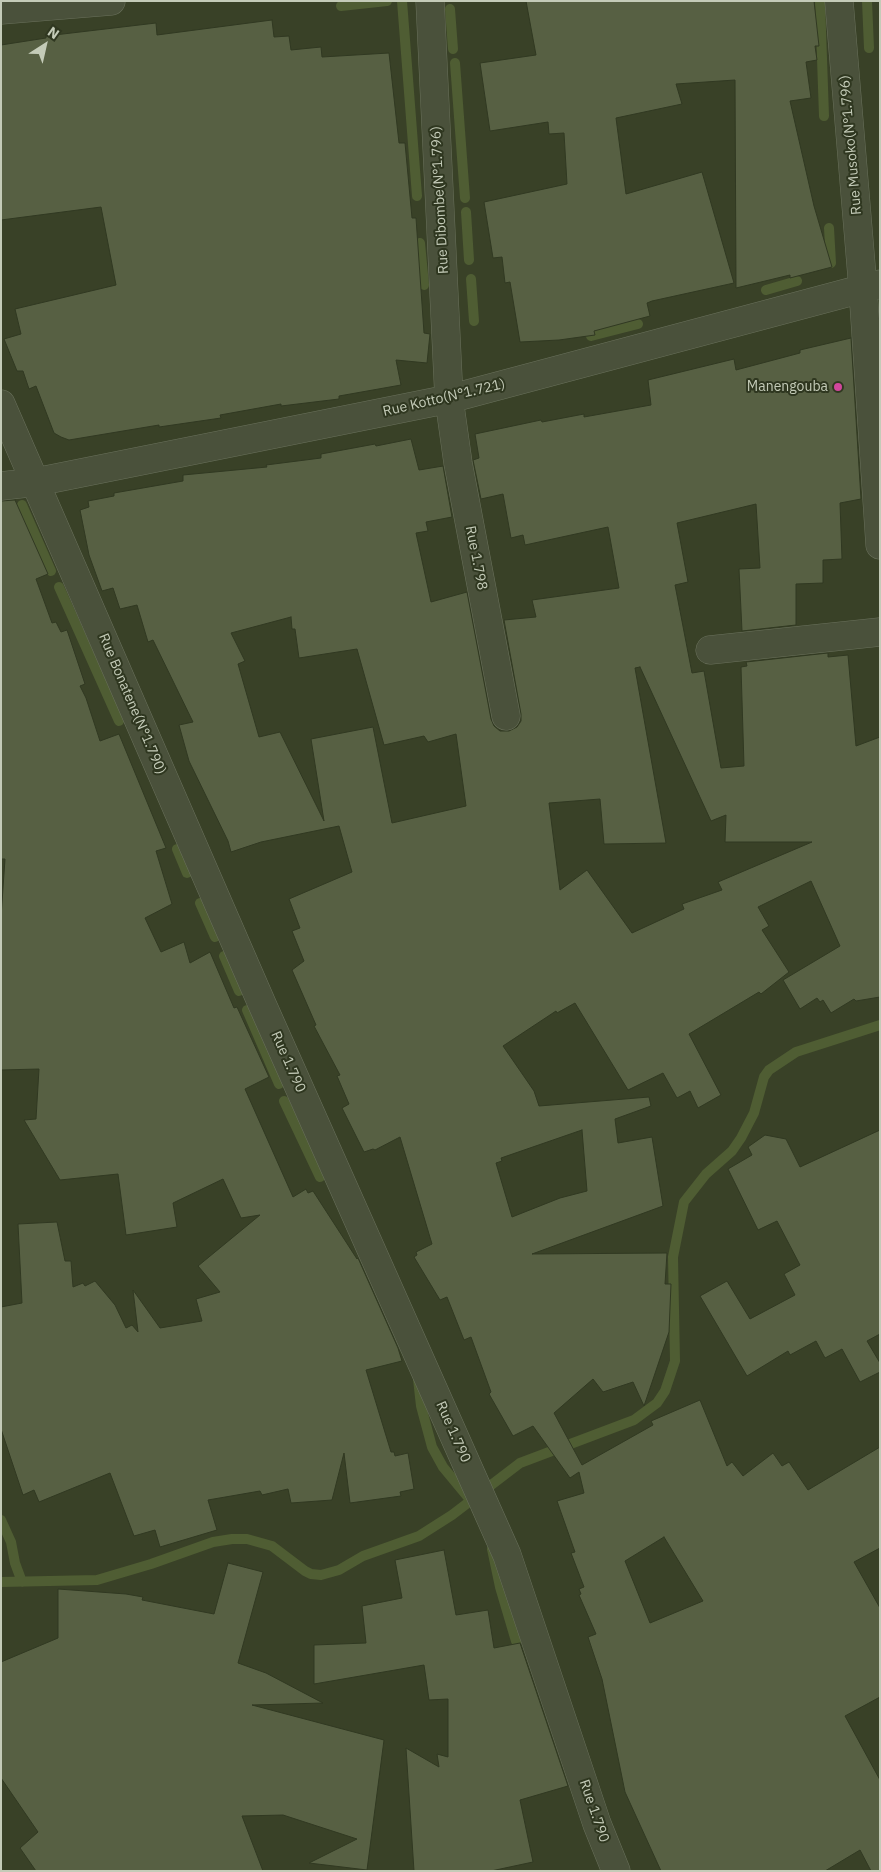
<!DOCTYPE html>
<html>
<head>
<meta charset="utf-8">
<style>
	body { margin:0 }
	#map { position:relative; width:881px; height:1872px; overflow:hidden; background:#394127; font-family:"IBM Plex Sans",sans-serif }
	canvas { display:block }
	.frame { position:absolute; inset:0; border:2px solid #c4cbb8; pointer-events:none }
	.north { position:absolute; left:20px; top:20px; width:50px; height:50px; -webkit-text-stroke:4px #2f3720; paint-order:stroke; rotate:35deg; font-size:14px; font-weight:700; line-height:20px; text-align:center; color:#c4cbb8 }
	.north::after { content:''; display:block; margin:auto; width:18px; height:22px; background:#c4cbb8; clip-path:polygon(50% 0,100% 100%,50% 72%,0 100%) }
</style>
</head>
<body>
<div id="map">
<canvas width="881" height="1872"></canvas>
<div class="frame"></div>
<div class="north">N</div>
</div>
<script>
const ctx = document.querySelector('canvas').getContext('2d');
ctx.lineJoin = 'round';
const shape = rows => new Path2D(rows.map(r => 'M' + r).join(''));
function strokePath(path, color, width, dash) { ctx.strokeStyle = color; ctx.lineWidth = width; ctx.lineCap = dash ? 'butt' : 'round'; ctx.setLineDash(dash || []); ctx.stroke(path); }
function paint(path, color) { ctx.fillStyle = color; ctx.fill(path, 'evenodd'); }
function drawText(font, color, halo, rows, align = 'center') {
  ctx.font = font + ' "IBM Plex Sans",sans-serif'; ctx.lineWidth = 4; ctx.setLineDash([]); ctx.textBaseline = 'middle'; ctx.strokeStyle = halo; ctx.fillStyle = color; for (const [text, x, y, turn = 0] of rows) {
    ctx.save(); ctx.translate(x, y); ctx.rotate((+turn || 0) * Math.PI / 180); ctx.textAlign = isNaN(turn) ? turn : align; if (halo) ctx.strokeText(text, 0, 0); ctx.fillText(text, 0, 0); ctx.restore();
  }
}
strokePath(shape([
	[402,1,417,196],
	[820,1,824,116],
	[867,1,869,48],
	[341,6,387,1],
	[450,9,453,49],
	[455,63,465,198],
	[466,212,469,260],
	[829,228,831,263],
	[420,243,424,285],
	[471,279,474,321],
	[766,290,797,281],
	[591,336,638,324],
	[22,505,51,571],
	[59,587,119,721],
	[177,849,187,873],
	[200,903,215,937],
	[224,956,239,991],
	[247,1010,279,1084],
	[284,1101,320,1177],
	[418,1379,421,1406,432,1447,443,1467,472,1502],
	[1,1520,11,1542,15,1563,22,1582],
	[492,1549,500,1587,516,1641],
	[1,1582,97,1580,151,1564,213,1542,232,1539,247,1539,272,1546,305,1571,311,1574,321,1575,339,1570,363,1556,419,1536,452,1515,520,1463,634,1420,657,1403,665,1391,675,1361,673,1257,684,1202,706,1174,732,1151,741,1138,754,1113,764,1077,769,1070,796,1052,880,1025]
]), '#4f5d33', 10);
const building = shape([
	[526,1,814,1,819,46,815,46,817,60,806,62,811,98,790,101,814,206,832,267,790,278,790,275,736,288,735,80,676,84,682,104,616,118,626,194,702,172,734,283,652,301,647,303,650,316,594,331,595,335,559,340,520,342,510,282,505,283,502,257,493,258,484,202,567,184,564,133,549,134,548,122,490,131,480,63,536,55,526,1],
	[272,20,274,37,289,36,291,50,321,47,322,57,389,53,399,143,405,143,412,218,416,218,424,333,430,334,427,363,396,360,401,385,339,396,339,399,281,406,281,404,220,415,221,418,159,427,159,425,69,440,61,437,54,433,36,386,29,389,23,371,17,371,4,339,21,334,15,309,116,285,101,207,1,220,1,45,46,38,46,36,156,23,157,35,272,20],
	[851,338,861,499,840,503,842,559,823,560,823,583,796,584,796,625,742,631,739,569,760,568,756,504,677,523,688,582,675,585,692,673,704,671,721,768,744,766,741,667,747,666,746,662,828,653,828,657,848,655,856,746,880,737,880,997,856,1001,854,999,831,1013,823,1000,820,1002,817,998,800,1009,783,980,840,946,811,881,758,907,769,926,762,930,789,972,761,994,759,992,689,1034,721,1095,698,1108,690,1091,677,1098,663,1073,628,1090,575,1003,557,1013,556,1011,503,1046,534,1091,539,1106,649,1097,651,1106,615,1119,618,1143,652,1137,663,1206,532,1254,667,1253,665,1284,671,1284,669,1332,644,1406,633,1382,603,1392,593,1379,554,1413,582,1465,653,1425,651,1421,700,1400,727,1466,732,1462,743,1476,773,1453,782,1466,789,1462,808,1490,880,1447,880,1548,854,1562,880,1608,880,1697,845,1716,880,1780,880,1871,871,1871,860,1850,825,1871,661,1871,625,1792,602,1679,588,1637,596,1634,579,1595,581,1594,579,1589,584,1587,571,1553,575,1552,557,1501,584,1493,579,1472,570,1478,533,1426,513,1436,489,1394,491,1392,471,1337,464,1340,447,1297,440,1300,414,1257,417,1255,416,1252,432,1244,400,1137,375,1150,373,1149,364,1152,342,1108,349,1104,337,1076,340,1075,314,1026,316,1025,292,970,304,961,292,931,300,928,289,899,352,872,339,826,261,842,231,852,228,841,189,761,179,725,193,722,153,640,148,642,137,605,120,609,113,588,102,591,89,555,80,510,89,507,88,501,114,496,114,493,183,481,183,475,267,467,266,465,321,458,321,454,375,444,376,446,411,439,419,470,443,466,452,517,426,522,428,531,416,533,431,602,467,592,491,719,494,726,500,731,509,731,517,727,521,721,521,714,504,620,536,617,532,600,619,588,608,527,525,545,523,535,511,538,503,494,481,499,473,460,479,458,475,434,541,420,542,422,584,414,584,417,651,405,648,380,734,359,736,370,800,353,800,350,851,338],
	[291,617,292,629,295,629,299,658,357,649,384,745,424,736,428,742,456,734,466,806,392,823,373,727,311,739,324,821,280,732,259,737,238,664,245,661,231,633,291,617],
	[640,667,711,821,726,815,725,842,812,842,718,882,722,890,682,904,684,909,632,933,587,870,560,890,549,803,600,799,604,844,666,843,635,668,640,667],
	[582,1130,587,1191,560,1198,512,1217,496,1163,502,1161,501,1158,582,1130],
	[664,1537,703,1601,650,1623,625,1561,664,1537],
	[15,500,48,574,36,579,52,623,56,622,61,632,67,630,85,684,80,686,86,698,100,741,119,734,166,848,156,851,172,904,145,918,161,952,184,942,190,963,210,952,234,1008,237,1007,269,1077,245,1089,293,1197,306,1189,308,1193,313,1191,357,1259,358,1258,398,1348,402,1361,366,1370,391,1452,394,1452,395,1456,408,1453,414,1489,400,1492,401,1496,350,1503,344,1453,332,1500,291,1503,288,1489,262,1495,260,1491,208,1500,217,1530,160,1547,155,1530,134,1536,110,1473,39,1502,34,1490,23,1495,1,1429,1,1307,22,1303,18,1224,57,1222,65,1261,71,1261,73,1287,83,1283,85,1286,95,1281,115,1305,126,1328,132,1325,138,1332,133,1290,160,1328,202,1321,196,1299,220,1292,198,1266,260,1215,241,1218,223,1179,173,1203,177,1227,126,1235,118,1174,60,1180,24,1120,36,1119,39,1069,1,1070,1,917,5,859,1,859,1,501,15,500],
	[880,1130,880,1334,867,1341,880,1363,880,1372,860,1382,842,1349,825,1358,816,1341,790,1355,788,1351,747,1376,700,1296,727,1281,750,1319,795,1295,784,1274,800,1265,777,1221,758,1230,728,1169,752,1155,748,1147,765,1135,786,1139,800,1167,880,1130],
	[444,1550,456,1615,488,1610,494,1648,520,1643,568,1786,520,1800,533,1862,491,1871,414,1871,406,1748,439,1767,437,1754,448,1757,448,1699,429,1700,424,1665,314,1684,314,1645,366,1643,362,1606,402,1598,395,1560,444,1550],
	[228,1563,263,1572,238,1663,266,1673,323,1703,252,1705,384,1740,367,1870,309,1863,357,1839,283,1815,242,1816,263,1871,36,1871,20,1848,38,1832,1,1778,1,1662,58,1638,58,1589,126,1594,143,1597,142,1600,214,1614,228,1563]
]);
paint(building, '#576043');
strokePath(building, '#313922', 1);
const minor = shape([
	[430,1,449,399,458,463,506,716],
	[839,1,863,289,880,545],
	[1,10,111,1],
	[1,404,262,1004,507,1555,597,1824,616,1871],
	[1,486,36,482,449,399,880,284],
	[710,650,880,632]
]);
strokePath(minor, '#6a715c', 29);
strokePath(minor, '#4a513b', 28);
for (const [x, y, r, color] of [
	[838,387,5,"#d1479c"]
]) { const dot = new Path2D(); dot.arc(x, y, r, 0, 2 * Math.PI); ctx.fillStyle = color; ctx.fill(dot); strokePath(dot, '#2f3720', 2); }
drawText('14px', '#c4cbb8', '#2f3720', [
	["Rue Musoko(N°1.796)",851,145,-95],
	["Rue Dibombe(N°1.796)",440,200,-93],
	["Rue Kotto(N°1.721)",444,398,-13],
	["Rue 1.798",476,558,79],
	["Rue Bonatene(N°1.790)",132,704,67],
	["Rue 1.790",288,1062,66],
	["Rue 1.790",453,1432,66],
	["Rue 1.790",594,1811,71]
]);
drawText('14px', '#c4cbb8', '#2f3720', [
	["Manengouba",828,387]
], 'right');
</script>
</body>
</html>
